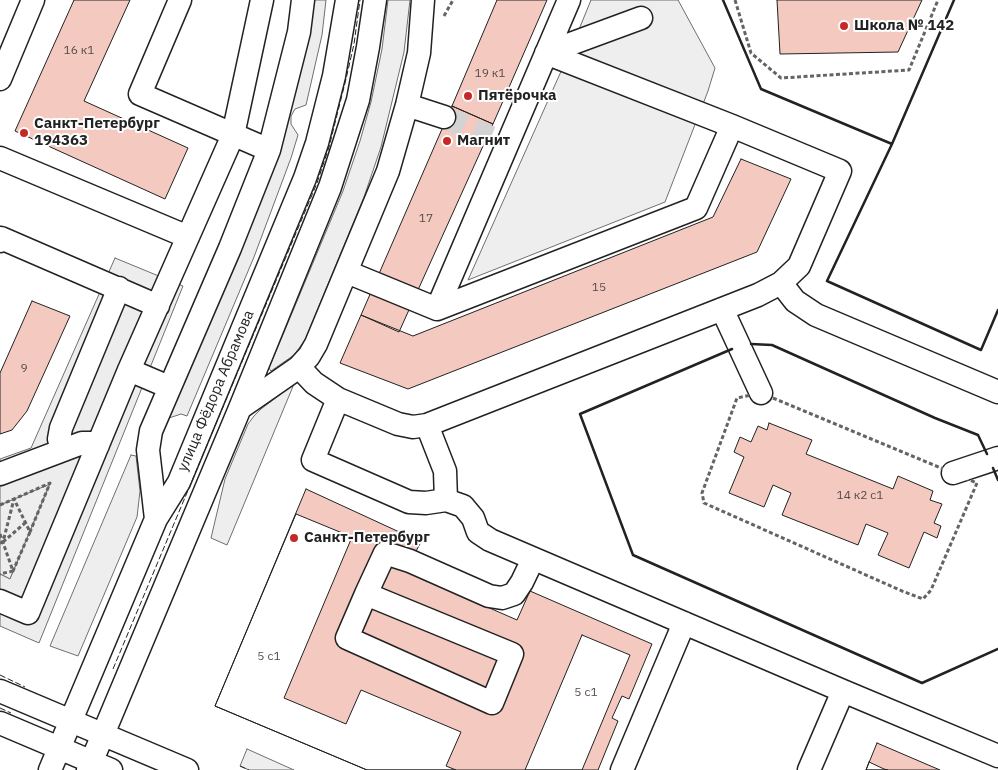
<!DOCTYPE html>
<html>
<head>
<meta charset="utf-8">
<style>
	body { margin:0 }
	canvas { display:block; background:#fff }
</style>
</head>
<body>
<canvas width="998" height="770"></canvas>
<script>
const ctx = document.querySelector('canvas').getContext('2d');
ctx.lineJoin = 'round';
function paint(path, color) { ctx.fillStyle = color; ctx.fill(path, 'evenodd'); }
const shape = rows => new Path2D(rows.map(r => 'M' + r).join(''));
function strokePath(path, color, width, dash) { ctx.strokeStyle = color; ctx.lineWidth = width; ctx.lineCap = dash ? 'butt' : 'round'; ctx.setLineDash(dash || []); ctx.stroke(path); }
function drawText(font, color, halo, rows, align = 'center') {
  ctx.font = font + ' "IBM Plex Sans",sans-serif'; ctx.lineWidth = 4; ctx.setLineDash([]); ctx.textBaseline = 'middle'; ctx.strokeStyle = halo; ctx.fillStyle = color; for (const [text, x, y, turn = 0] of rows) {
    ctx.save(); ctx.translate(x, y); ctx.rotate((+turn || 0) * Math.PI / 180); ctx.textAlign = isNaN(turn) ? turn : align; if (halo) ctx.strokeText(text, 0, 0); ctx.fillText(text, 0, 0); ctx.restore();
  }
}
const green = shape([
	[388,0,410,0,404,52,381,147,364,197,305,340,294,355,271,371,269,368,343,191,360,141,371,102,382,49,388,0],
	[591,0,678,0,715,68,708,91,665,202,468,280,571,49,591,0],
	[294,384,227,545,211,538,225,479,248,424,254,416,261,409,294,384],
	[131,455,136,456,140,491,137,517,78,656,50,646,131,455],
	[50,483,10,579,0,574,0,505,50,483],
	[247,749,294,770,249,770,240,766,247,749]
]);
paint(green, '#eee');
strokePath(green, '#6f6f6f', 1);
const parking = shape([
	[311,0,326,0,322,35,306,105,295,109,291,116,291,124,298,135,291,158,254,257,187,416,181,414,169,418,239,251,311,0],
	[115,258,183,286,39,643,0,626,0,574,10,579,50,484,0,505,0,459,31,448,115,258]
]);
paint(parking, '#ededed');
strokePath(parking, '#6f6f6f', 1);
const building = shape([
	[74,0,130,0,84,101,188,148,165,199,15,131,74,0],
	[497,0,547,0,493,124,452,106,497,0],
	[777,0,922,0,898,52,780,54,777,0],
	[452,106,493,124,399,332,361,315,452,106],
	[741,159,791,179,757,252,408,389,340,363,361,315,413,336,713,217,741,159],
	[32,301,70,316,27,411,12,430,0,434,0,373,32,301],
	[769,423,812,440,806,454,893,489,898,476,933,491,930,500,942,504,934,523,941,526,937,538,924,532,909,568,878,555,888,533,866,524,858,545,782,515,791,493,773,485,764,507,729,493,744,457,734,452,740,437,751,442,758,426,767,430,769,423],
	[306,489,421,542,415,553,494,587,485,606,517,620,530,591,652,644,629,699,622,696,612,718,618,721,598,770,367,770,215,706,306,489],
	[296,514,352,537,284,698,346,724,361,690,461,732,446,766,456,770,367,770,215,706,296,514],
	[582,635,630,655,582,770,525,770,582,635],
	[877,743,940,770,866,770,877,743],
	[869,762,884,769,888,770,866,770,869,762]
]);
paint(building, '#f3c9c0');
strokePath(building, '#222', 1);
strokePath(shape([
	[444,117,491,137]
]), '#d3d3d3', 22, [22, 11]);
const minor = shape([
	[180,0,140,94,269,150],
	[0,79,33,0],
	[407,105,444,117],
	[0,158,188,237],
	[0,241,1,238,158,306],
	[347,272,437,309,696,208,732,126],
	[781,283,795,301,816,315,998,392],
	[437,309,569,0],
	[722,309,761,393],
	[299,367,314,383,338,399,398,424,413,427,427,425,758,295,781,283,799,266,840,171,732,126,546,53,641,18],
	[129,370,169,387],
	[338,399,313,460,409,502,426,503,446,500,463,506,473,518,478,532,490,540,843,691,998,756],
	[240,408,299,367,309,356,316,344,388,171,407,105,419,53,423,0],
	[427,425,445,471,446,500],
	[62,450,59,439,61,428,119,288],
	[953,473,998,458],
	[0,474,82,443,90,443,98,445],
	[156,519,148,450,151,431,230,248,269,150,299,32,303,0],
	[366,594,512,654,492,703,347,638,366,594,385,553,410,561,489,596,502,598,514,594,522,582,533,559],
	[0,601,28,613,129,370,233,135,262,0],
	[0,691,187,770],
	[0,723,111,770],
	[50,770,156,519,179,482,305,178,317,143,334,76,347,0],
	[88,770,240,408,330,187,358,100,368,47,375,0],
	[622,770,684,623],
	[809,770,843,691]
]);
strokePath(minor, '#222', 25);
strokePath(shape([
	[735,0,751,53,781,78,909,70,938,0],
	[444,16,453,0],
	[761,393,977,483,931,590,923,599,902,591,704,503,702,493,737,398,761,393],
	[0,505,14,499,30,532,13,571],
	[0,534,13,571,0,574],
	[3,542,25,523],
	[0,543,3,542,14,499,50,483,30,532]
]), '#646464', 3, [4, 2.5]);
strokePath(minor, '#fff', 22);
strokePath(shape([
	[113,669,317,183,329,147,346,79,354,44,360,0],
	[0,675,25,687],
	[0,708,11,713],
	[240,766,249,770]
]), '#222', 1, [6, 2.5]);
strokePath(shape([
	[723,0,761,89,892,144,954,0],
	[892,144,827,281,981,350,998,310],
	[751,344,772,345,935,418,978,435,987,454],
	[732,349,580,414,633,555,922,683,998,649],
	[993,468,998,480]
]), '#222', 2.5);
for (const [x, y, r, color] of [
	[844,26,5,"#c62828"],
	[468,96,5,"#c62828"],
	[24,133,5,"#c62828"],
	[447,141,5,"#c62828"],
	[294,538,5,"#c62828"]
]) { const dot = new Path2D(); dot.arc(x, y, r, 0, 2 * Math.PI); ctx.fillStyle = color; ctx.fill(dot); strokePath(dot, '#fff', 2); }
drawText('12px', '#564c4a', null, [
	["16 к1",79,51],
	["19 к1",490,74],
	["17",426,219],
	["15",599,288],
	["9",24,369],
	["14 к2 с1",860,496],
	["5 с1",269,657],
	["5 с1",586,693]
]);
drawText('bold 15px', '#222', '#fff', [
	["Школа № 142",854,26],
	["Пятёрочка",478,96],
	["Санкт-Петербург",34,124],
	["194363",34,141],
	["Магнит",457,141],
	["Санкт-Петербург",304,538]
], 'left');
drawText('15px', '#222', '#fff', [
	["улица Фёдора Абрамова",216,391,-67]
]);
</script>
</body>
</html>
